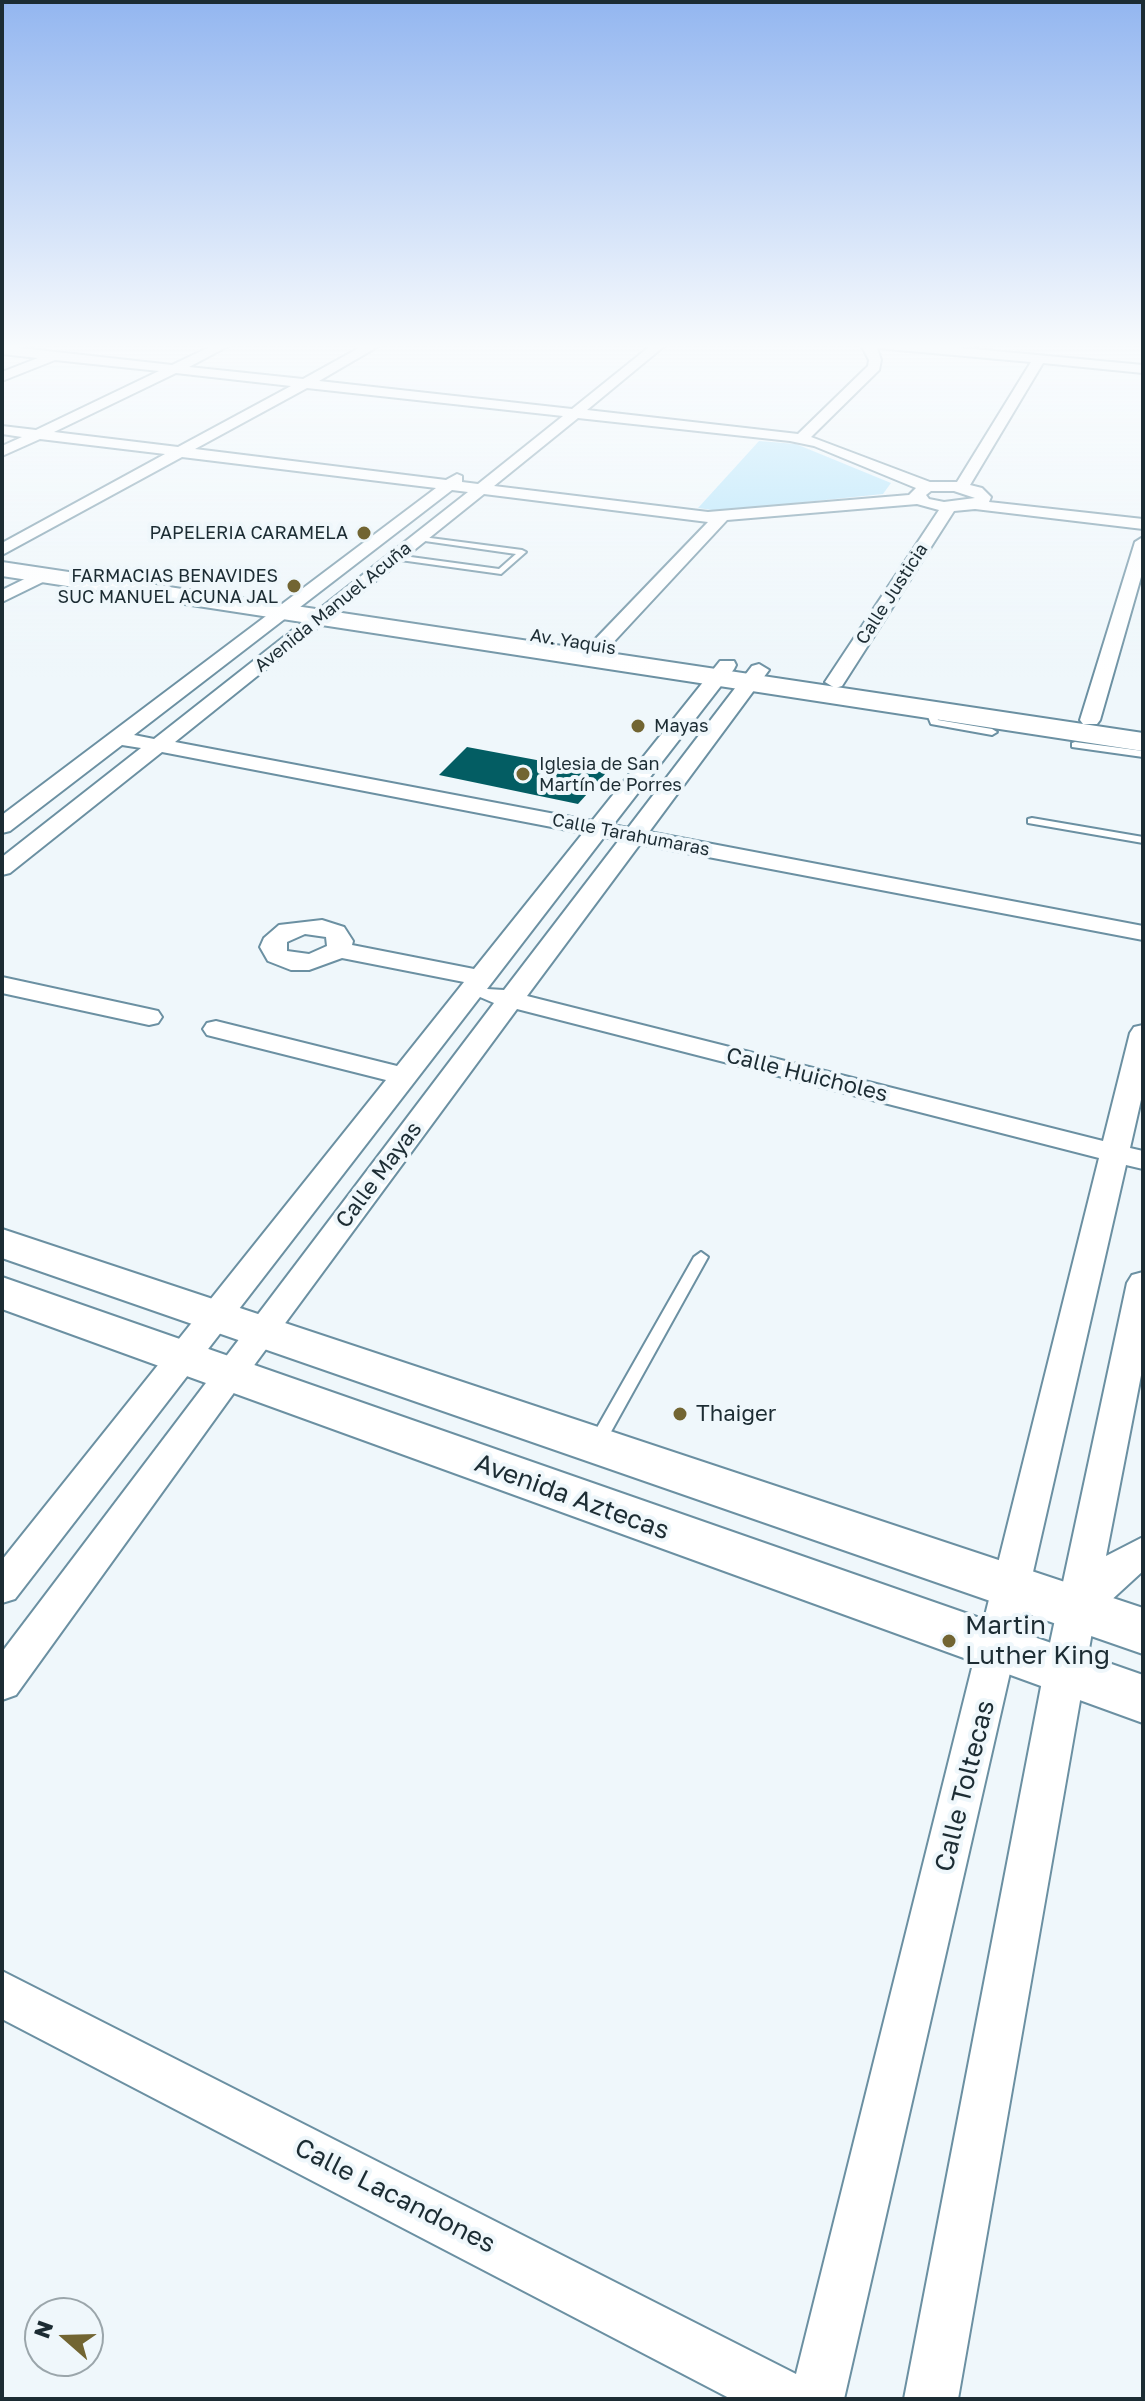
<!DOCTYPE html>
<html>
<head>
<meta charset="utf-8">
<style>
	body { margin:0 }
	#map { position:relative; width:1145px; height:2401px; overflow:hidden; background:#eff7fb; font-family:"Golos Text",sans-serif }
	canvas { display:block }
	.frame { position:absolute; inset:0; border:4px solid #1c2c33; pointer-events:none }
	.north { position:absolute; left:24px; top:2297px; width:80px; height:80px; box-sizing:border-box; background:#eff7fb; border:2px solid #9ba6ab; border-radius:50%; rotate:290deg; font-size:22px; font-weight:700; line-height:32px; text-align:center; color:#1c2c33 }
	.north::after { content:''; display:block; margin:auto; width:28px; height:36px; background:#726532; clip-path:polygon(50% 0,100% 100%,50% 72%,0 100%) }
</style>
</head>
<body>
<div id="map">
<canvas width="1145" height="2401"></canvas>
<div class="frame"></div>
<div class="north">N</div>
</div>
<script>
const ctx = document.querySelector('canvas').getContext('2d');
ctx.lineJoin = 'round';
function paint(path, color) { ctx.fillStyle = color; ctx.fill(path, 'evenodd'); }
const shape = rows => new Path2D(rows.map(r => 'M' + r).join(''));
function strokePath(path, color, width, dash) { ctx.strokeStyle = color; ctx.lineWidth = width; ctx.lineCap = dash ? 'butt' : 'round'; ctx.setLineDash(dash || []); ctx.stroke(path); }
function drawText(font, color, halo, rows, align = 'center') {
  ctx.font = font + ' "Golos Text",sans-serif'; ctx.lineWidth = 8; ctx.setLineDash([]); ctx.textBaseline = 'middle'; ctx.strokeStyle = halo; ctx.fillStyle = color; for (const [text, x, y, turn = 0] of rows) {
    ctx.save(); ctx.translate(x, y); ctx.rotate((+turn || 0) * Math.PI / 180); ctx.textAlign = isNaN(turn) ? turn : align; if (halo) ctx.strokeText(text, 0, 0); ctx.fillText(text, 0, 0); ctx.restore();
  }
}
paint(shape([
	[759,441,796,444,891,483,883,494,719,511,698,508]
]), '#abe2fb');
paint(shape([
	[467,747,606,773,578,804,439,775]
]), '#035d63');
const lane = shape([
	[415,536,522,550,526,552,501,574,393,559,392,557,396,555,499,569,516,554,418,540,414,538,415,536],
	[930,706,935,709,938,720,992,729,997,732,992,735,931,724,925,709,930,706],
	[1075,742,1143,751,1143,757,1072,747,1072,743,1075,742],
	[1032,818,1143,837,1143,843,1028,823,1028,819,1032,818],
	[701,1252,708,1257,602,1448,596,1450,590,1448,588,1444,590,1440,694,1257,701,1252]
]);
const street = shape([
	[218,343,234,343,189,367,303,379,368,343,384,343,319,381,572,409,654,343,668,343,587,410,798,434,868,366,869,360,860,343,909,343,1143,365,1143,373,1043,363,970,485,982,488,991,497,989,502,1143,519,1143,529,975,509,954,511,842,686,835,688,825,682,939,510,917,504,727,520,595,662,588,664,581,662,579,658,581,654,708,522,484,494,175,742,592,821,720,661,734,661,736,665,734,669,613,825,628,828,752,666,759,664,769,670,649,832,1143,926,1143,940,640,844,527,996,1103,1141,1130,1033,1134,1027,1143,1025,1143,1091,1130,1148,1143,1151,1143,1169,1126,1165,844,2399,731,2399,2,2019,2,1971,796,2374,1099,1158,517,1009,241,1383,16,1695,2,1700,2,1652,494,1003,480,997,15,1599,2,1603,2,1560,386,1080,207,1035,203,1029,207,1023,216,1021,397,1066,464,982,342,958,309,970,291,970,268,961,260,947,264,938,279,925,322,920,344,927,353,941,352,945,474,969,583,833,162,752,10,873,2,875,2,857,141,748,122,745,10,831,2,833,2,815,436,488,182,457,2,555,2,543,165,454,40,439,2,456,2,446,22,437,2,434,2,426,36,430,159,371,55,360,2,381,2,372,38,358,2,354,2,346,172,365,218,343],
	[877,348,1031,362,957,482,930,482,811,437,879,370,881,360,877,348],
	[176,373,291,386,178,447,54,432,176,373],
	[307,388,563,416,478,484,462,482,462,476,457,474,446,480,195,449,307,388],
	[578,418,790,441,814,446,916,488,909,495,708,512,494,486,578,418],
	[452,490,468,492,154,739,134,735,452,490],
	[931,491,954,491,975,498,944,502,929,499,926,495,931,491],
	[604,837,619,840,504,990,487,989,604,837],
	[305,934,326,937,327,946,309,954,287,951,287,942,305,934],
	[1143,537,1143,570,1100,720,1097,724,1083,724,1080,720,1135,542,1143,537],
	[43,570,49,571,52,575,49,579,2,602,2,590,43,570],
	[2,977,149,1009,158,1011,162,1017,158,1023,149,1025,2,993,2,977],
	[1143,1272,1143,1365,1106,1556,1143,1537,1143,1571,1095,1615,958,2399,904,2399,1044,1671,1127,1283,1132,1275,1143,1272]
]);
const secondary = shape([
	[2,562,1143,733,1143,751,2,576,2,562],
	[2,1229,1143,1608,1143,1654,2,1258,2,1229],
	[2,1277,1143,1675,1143,1723,2,1309,2,1277]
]);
strokePath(lane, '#6b90a2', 4);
strokePath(street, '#6b90a2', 4);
strokePath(secondary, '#6b90a2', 4);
paint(lane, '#fff');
paint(street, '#fff');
paint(secondary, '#fff');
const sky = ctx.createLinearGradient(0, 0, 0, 679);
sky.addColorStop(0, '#93b6f0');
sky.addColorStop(0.51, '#f8fbfd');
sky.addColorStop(1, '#f8fbfd00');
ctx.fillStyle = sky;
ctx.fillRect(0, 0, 1145, 679);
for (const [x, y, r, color] of [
	[364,533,8,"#726532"],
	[294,586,8,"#726532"],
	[638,726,8,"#726532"],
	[523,774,8,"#726532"],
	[680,1414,8,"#726532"],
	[949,1641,8,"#726532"]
]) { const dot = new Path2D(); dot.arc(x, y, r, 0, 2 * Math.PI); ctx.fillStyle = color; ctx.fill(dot); strokePath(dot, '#eff7fb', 3); }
drawText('18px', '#1c2c33', '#eff7fb', [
	["PAPELERIA CARAMELA",348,533],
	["FARMACIAS BENAVIDES",278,576],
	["SUC MANUEL ACUNA JAL",278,597],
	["Mayas",654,726,"left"],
	["Iglesia de San",539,764,"left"],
	["Martín de Porres",539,785,"left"]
], 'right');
drawText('18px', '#1c2c33', '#eff7fb', [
	["Calle Justicia",892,594,-57],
	["Avenida Manuel Acuña",333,607,-39],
	["Av. Yaquis",573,642,9],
	["Calle Tarahumaras",631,835,11]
]);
drawText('22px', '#1c2c33', '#eff7fb', [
	["Calle Huicholes",807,1075,14],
	["Calle Mayas",379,1175,-53]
]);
drawText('22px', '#1c2c33', '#eff7fb', [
	["Thaiger",696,1414]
], 'left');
drawText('26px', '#1c2c33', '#eff7fb', [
	["Avenida Aztecas",572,1497,20],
	["Calle Toltecas",965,1786,-76],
	["Calle Lacandones",395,2196,27]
]);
drawText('26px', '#1c2c33', '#eff7fb', [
	["Martin",965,1626],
	["Luther King",965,1656]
], 'left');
</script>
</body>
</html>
